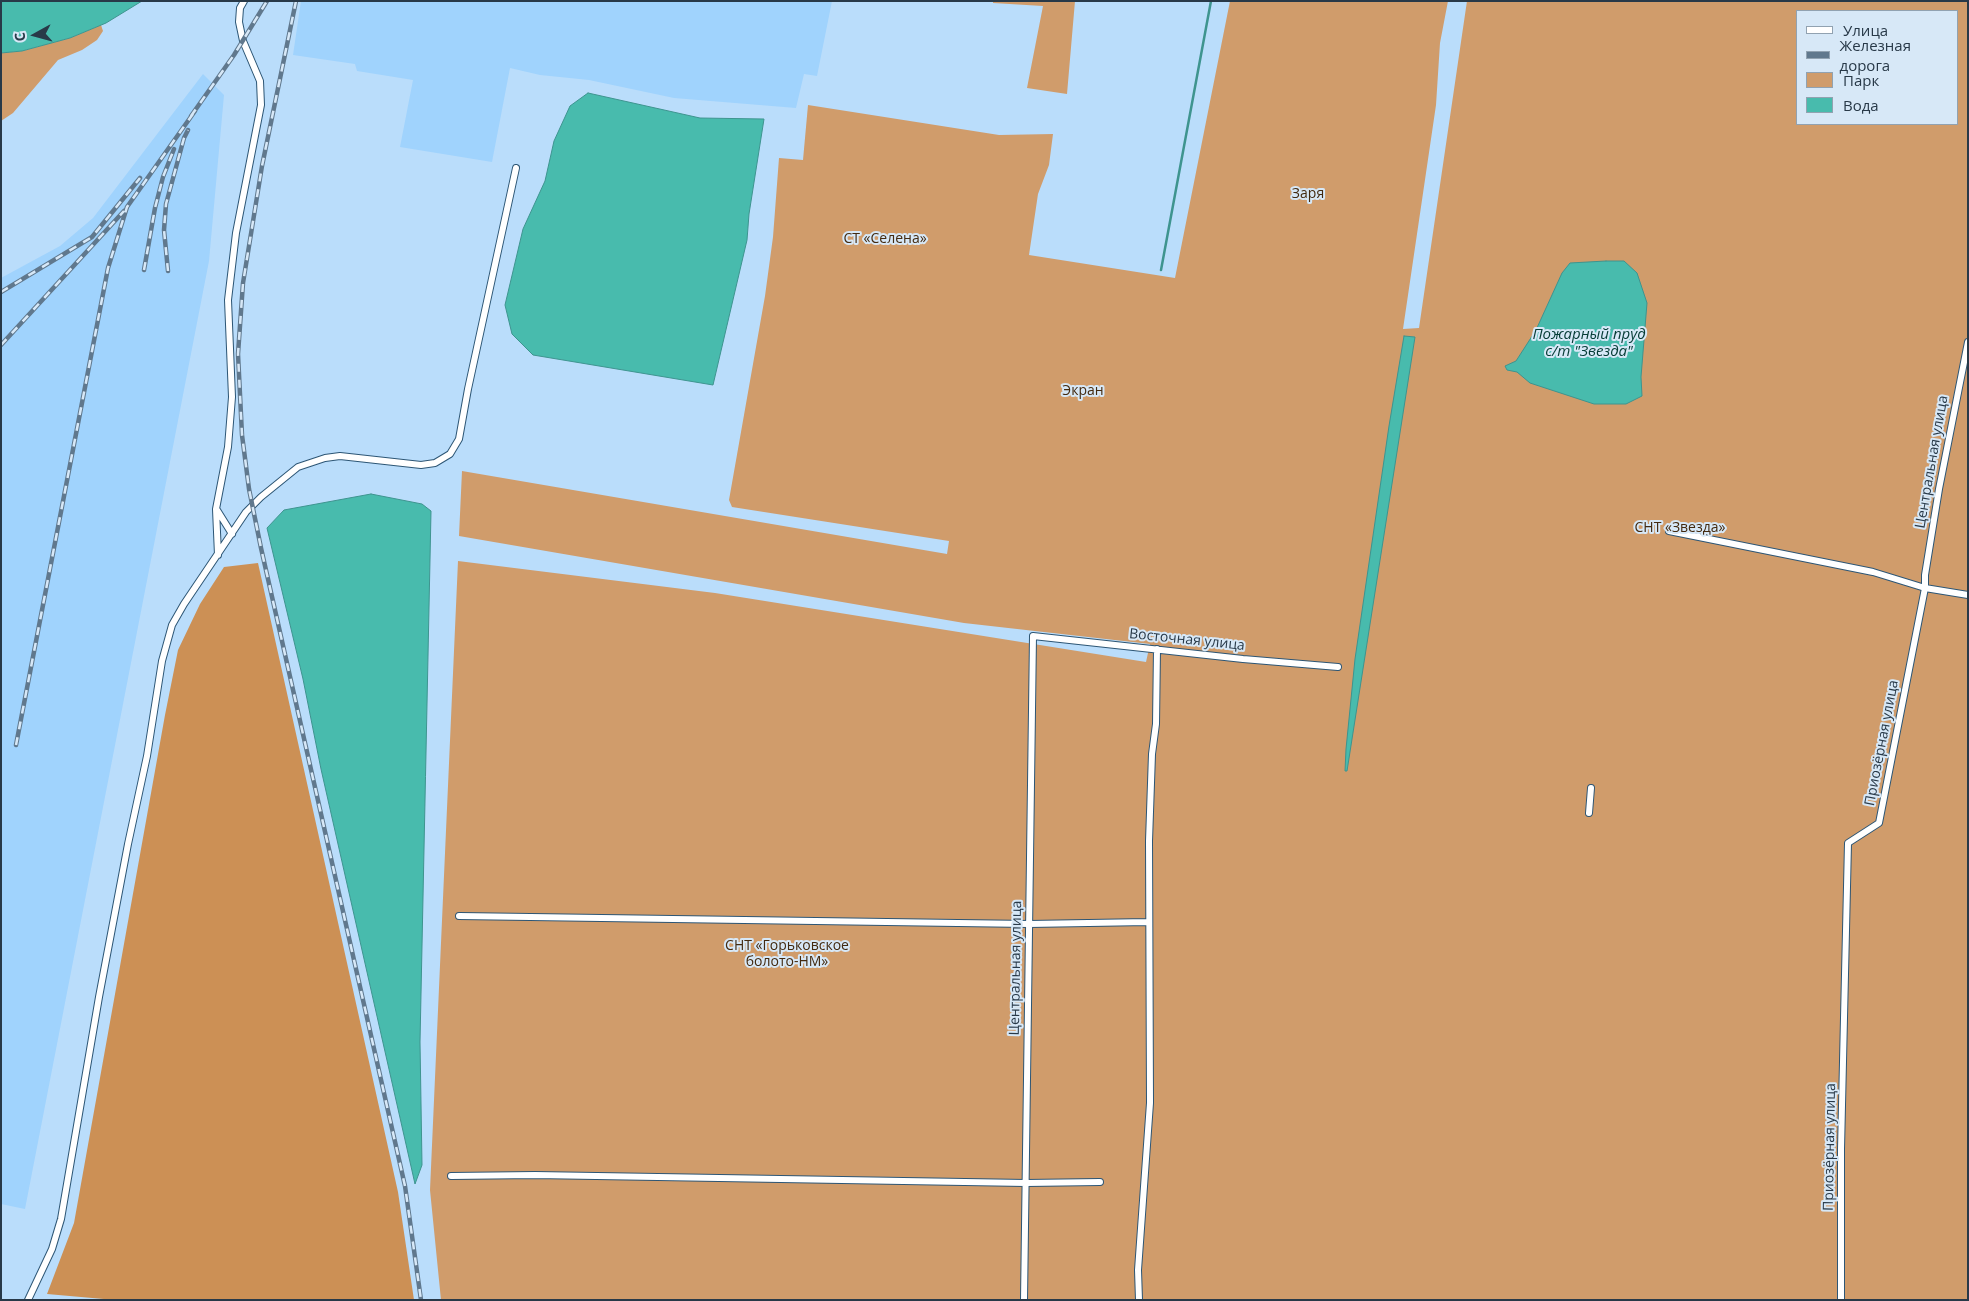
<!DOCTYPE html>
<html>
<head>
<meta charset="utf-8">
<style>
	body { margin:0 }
	#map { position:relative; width:1969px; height:1301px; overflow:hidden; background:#baddfb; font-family:"Open Sans",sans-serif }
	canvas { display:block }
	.frame { position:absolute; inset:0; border:2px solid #283948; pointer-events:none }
	.legend { position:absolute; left:1796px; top:10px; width:162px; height:115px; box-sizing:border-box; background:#d7e8f7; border:1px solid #91a2b1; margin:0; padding:6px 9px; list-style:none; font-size:15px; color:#283948 }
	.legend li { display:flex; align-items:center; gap:10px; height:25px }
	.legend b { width:25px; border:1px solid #91a2b1 }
	.north { position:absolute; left:10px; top:10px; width:50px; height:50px; -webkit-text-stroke:4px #d7e8f7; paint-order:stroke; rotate:263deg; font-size:14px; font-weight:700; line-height:20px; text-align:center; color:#283948 }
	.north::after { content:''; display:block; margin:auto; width:18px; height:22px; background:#283948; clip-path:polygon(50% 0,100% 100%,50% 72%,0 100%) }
</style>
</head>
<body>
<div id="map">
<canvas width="1969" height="1301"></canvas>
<div class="frame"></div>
<ul class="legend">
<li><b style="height:6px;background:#fff"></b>Улица</li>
<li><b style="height:6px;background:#60788d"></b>Железная дорога</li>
<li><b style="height:14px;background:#d09c6b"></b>Парк</li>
<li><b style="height:14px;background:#48bbad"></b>Вода</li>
</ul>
<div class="north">С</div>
</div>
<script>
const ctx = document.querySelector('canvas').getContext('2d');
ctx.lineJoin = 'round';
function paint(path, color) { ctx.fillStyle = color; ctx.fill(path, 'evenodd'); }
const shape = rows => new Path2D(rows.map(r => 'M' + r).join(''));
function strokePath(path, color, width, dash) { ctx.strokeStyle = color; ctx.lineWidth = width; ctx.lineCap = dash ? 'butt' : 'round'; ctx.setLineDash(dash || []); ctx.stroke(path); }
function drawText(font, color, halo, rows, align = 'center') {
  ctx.font = font + ' "Open Sans",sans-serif'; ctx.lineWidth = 4; ctx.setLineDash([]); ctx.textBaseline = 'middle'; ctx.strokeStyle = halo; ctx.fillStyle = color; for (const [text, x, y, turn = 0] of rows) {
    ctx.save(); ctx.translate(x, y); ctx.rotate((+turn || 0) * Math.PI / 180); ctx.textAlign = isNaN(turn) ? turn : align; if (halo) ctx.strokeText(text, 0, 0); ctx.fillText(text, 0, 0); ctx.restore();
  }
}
paint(shape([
	[301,1,832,1,817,76,804,74,796,108,674,98,589,80,540,75,510,68,492,162,400,147,413,80,357,71,355,64,293,55],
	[203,74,224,95,209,261,25,1209,1,1204,1,278,60,246,93,218]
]), '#a0d3fd');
paint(shape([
	[993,1,1075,1,1067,94,1027,88,1043,6,993,3],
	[1230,1,1448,1,1440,43,1436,105,1403,329,1419,328,1467,1,1968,1,1968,1300,441,1300,430,1190,458,561,715,593,1146,662,1150,644,964,623,459,536,462,471,947,554,949,541,732,507,729,500,765,296,773,237,779,158,803,160,808,105,999,135,1053,134,1049,165,1038,194,1029,255,1175,278],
	[1798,11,1958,11,1958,124,1798,124],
	[101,25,103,31,97,40,82,50,58,60,13,113,1,121,1,53,22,51,70,38]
]), '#d09c6b');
paint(shape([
	[258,563,398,1192,414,1300,115,1300,47,1294,74,1223,165,715,178,650,200,604,224,567]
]), '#cc9055');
const water = shape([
	[1,1,142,1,106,23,70,38,22,51,1,53,1,1],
	[588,93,700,118,764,119,749,214,747,240,713,385,533,355,512,334,505,305,523,229,545,181,554,141,570,106,588,93],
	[1606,261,1624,261,1637,273,1647,303,1641,377,1642,396,1626,404,1594,404,1530,383,1517,372,1507,370,1505,366,1516,361,1536,330,1562,273,1570,263,1606,261],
	[1404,336,1415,337,1347,771,1345,771,1346,749,1355,659,1389,426,1404,336],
	[371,494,422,504,431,511,420,1042,422,1165,415,1184,321,769,303,679,267,528,284,510,371,494]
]);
paint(water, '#48bbad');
strokePath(water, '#3e948f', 1);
strokePath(shape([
	[1161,270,1211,1]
]), '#3e948f', 2.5);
const minor = shape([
	[1968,342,1939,489,1925,575,1925,588,1968,595],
	[217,510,232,534],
	[1669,531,1873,572,1925,588,1879,823,1848,843,1841,1149,1841,1300],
	[218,555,216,509,228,447,232,397,228,300,236,233,261,105,260,81,243,41,239,22,240,8,244,1],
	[1589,813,1591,788],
	[459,916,1029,924,1148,922],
	[451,1176,535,1175,1026,1183,1100,1182],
	[28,1300,52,1249,61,1219,99,997,128,844,147,756,162,661,172,625,184,604,246,512,261,497,298,467,325,458,340,456,421,465,435,463,450,454,459,439,468,389,516,168],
	[1024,1300,1033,636,1243,659,1338,667],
	[1139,1300,1138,1270,1150,1103,1149,841,1152,754,1156,724,1157,649]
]);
strokePath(minor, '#2d5675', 8);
strokePath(minor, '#fff', 6);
const rail = shape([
	[296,1,262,166,243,283,238,354,242,435,249,489,261,548,405,1186,421,1300],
	[191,116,234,55,267,1],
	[144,270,155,208,163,177,174,149],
	[168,271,164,230,166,204,184,138,188,130],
	[1,292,92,237,140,178],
	[1,345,124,211],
	[16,745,108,268,127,207,195,111]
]);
strokePath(rail, '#60788d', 4.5);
strokePath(rail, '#d7e8f7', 2.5, [8]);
drawText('14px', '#432a10', '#d7e8f7', [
	["Заря",1308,194],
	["СТ «Селена»",885,239],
	["Экран",1083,391],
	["СНТ «Звезда»",1680,528],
	["СНТ «Горьковское",787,946],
	["болото-НМ»",787,962]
]);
drawText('14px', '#283948', '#d7e8f7', [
	["Центральная улица",1932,462,-80],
	["Восточная улица",1187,640,6],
	["Приозёрная улица",1882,743,-79],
	["Центральная улица",1016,968,-89],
	["Приозёрная улица",1830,1147,-89]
]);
drawText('italic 15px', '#053c36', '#d7e8f7', [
	["Пожарный пруд",1589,335],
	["с/т \"Звезда\"",1589,352]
]);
</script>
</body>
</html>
